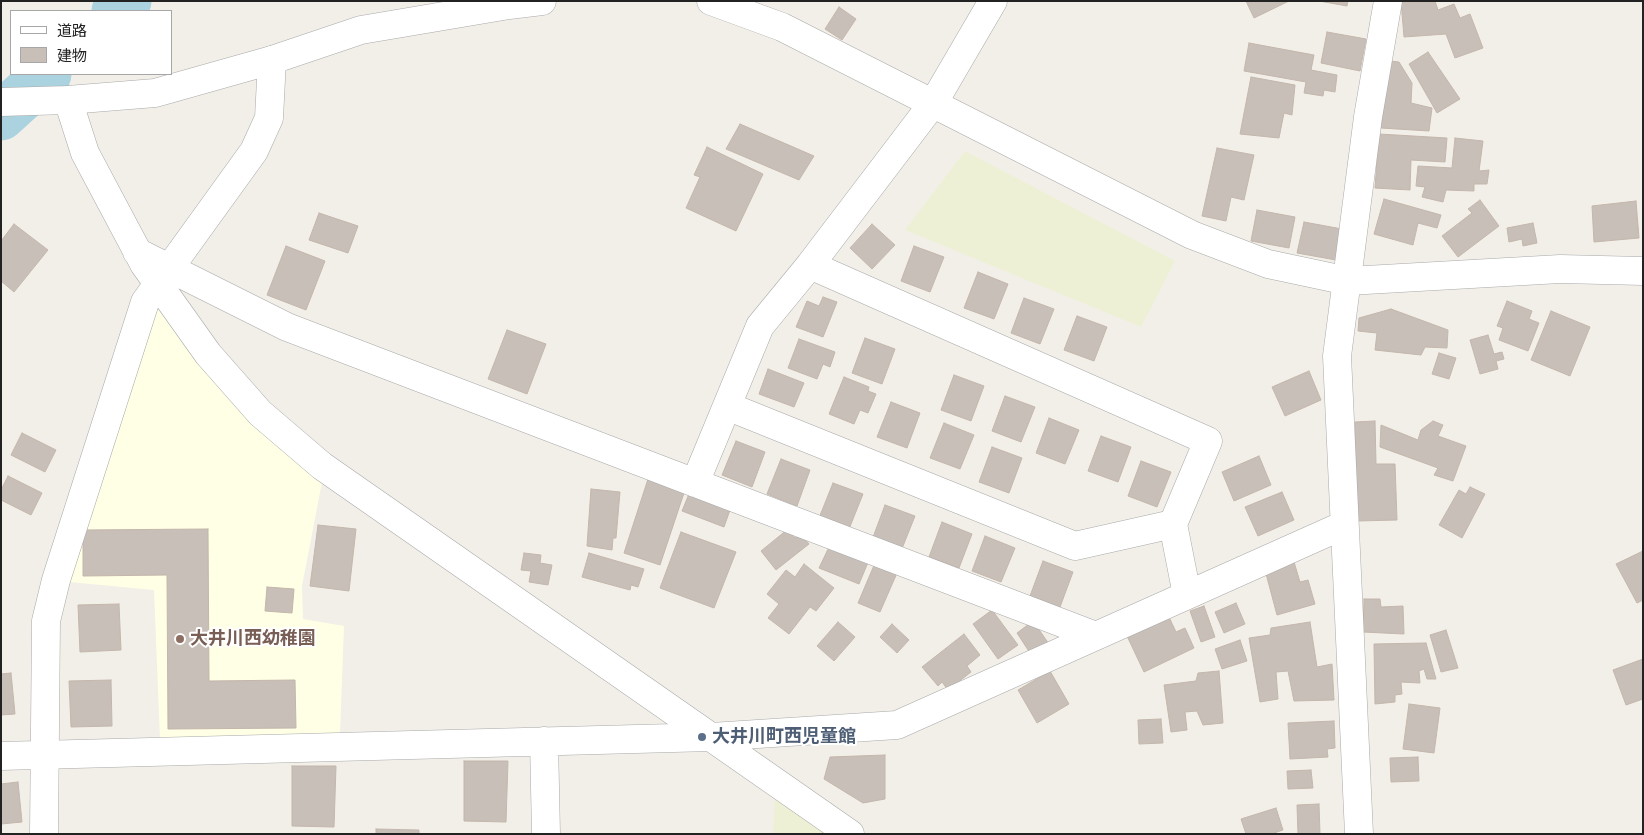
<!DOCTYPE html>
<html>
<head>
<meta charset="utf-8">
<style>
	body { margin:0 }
	#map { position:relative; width:1644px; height:835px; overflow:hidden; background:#f2efe9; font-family:Helvetica,"Noto Sans JP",sans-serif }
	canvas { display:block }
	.frame { position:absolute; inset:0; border:2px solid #222; pointer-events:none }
	.legend { position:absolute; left:10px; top:10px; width:162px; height:65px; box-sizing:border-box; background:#fff; border:1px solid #a7a7a7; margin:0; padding:6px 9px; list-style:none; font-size:15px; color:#222 }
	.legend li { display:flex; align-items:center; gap:10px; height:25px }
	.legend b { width:25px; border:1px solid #a7a7a7 }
</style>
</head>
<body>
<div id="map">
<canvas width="1644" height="835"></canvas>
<div class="frame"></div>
<ul class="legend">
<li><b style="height:6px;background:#fff"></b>道路</li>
<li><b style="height:14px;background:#c7bfb8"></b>建物</li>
</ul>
</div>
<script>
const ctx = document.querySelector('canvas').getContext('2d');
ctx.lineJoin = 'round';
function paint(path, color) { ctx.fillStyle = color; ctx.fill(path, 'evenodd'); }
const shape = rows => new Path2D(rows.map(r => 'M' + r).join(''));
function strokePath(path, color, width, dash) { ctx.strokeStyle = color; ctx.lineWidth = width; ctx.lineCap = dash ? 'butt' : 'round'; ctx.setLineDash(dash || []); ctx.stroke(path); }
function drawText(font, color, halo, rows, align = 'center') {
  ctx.font = font + ' Helvetica,"Noto Sans JP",sans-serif'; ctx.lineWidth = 4; ctx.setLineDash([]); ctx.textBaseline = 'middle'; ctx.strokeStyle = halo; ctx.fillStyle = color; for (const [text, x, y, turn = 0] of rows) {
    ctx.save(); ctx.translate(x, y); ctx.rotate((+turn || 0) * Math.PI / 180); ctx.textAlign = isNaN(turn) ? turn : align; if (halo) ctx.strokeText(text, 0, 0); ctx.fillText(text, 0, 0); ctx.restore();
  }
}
paint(shape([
	[157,308,214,381,322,482,302,586,303,619,344,626,340,733,160,739,154,590,69,582]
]), '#ffffe5');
paint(shape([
	[965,151,1175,261,1141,327,905,230],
	[775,794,833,834,773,834]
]), '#eef0d5');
strokePath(shape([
	[116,11,127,1],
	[1,116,47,74]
]), '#aad3df', 49);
const building = shape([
	[1246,1,1289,1,1254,18,1246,1],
	[1319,1,1348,1,1347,6,1319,1],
	[1401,1,1435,1,1438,10,1454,4,1460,18,1470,14,1483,48,1455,58,1446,34,1404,37,1401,1],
	[839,7,856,19,842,40,825,29,839,7],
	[1327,32,1366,39,1360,71,1321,63,1327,32],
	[1249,43,1314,55,1311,70,1337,75,1335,92,1324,90,1323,96,1304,93,1306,82,1244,71,1249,43],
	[1428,52,1460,99,1437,113,1409,64,1428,52],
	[1390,61,1399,62,1412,83,1411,103,1432,108,1429,131,1381,128,1390,61],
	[1251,77,1295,85,1292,115,1284,113,1279,138,1240,134,1251,77],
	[740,124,814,156,799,180,726,149,740,124],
	[1379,134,1447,138,1445,162,1411,160,1410,190,1375,188,1379,134],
	[1455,138,1483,141,1479,171,1489,170,1487,184,1474,184,1474,191,1446,190,1443,202,1422,197,1425,187,1416,186,1418,166,1452,168,1455,138],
	[707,147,763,174,736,231,686,208,700,177,694,175,707,147],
	[1217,148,1254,155,1244,200,1231,197,1226,221,1202,216,1217,148],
	[1384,199,1441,215,1437,228,1418,223,1413,245,1374,234,1384,199],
	[1480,200,1499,226,1458,257,1442,236,1472,213,1468,209,1480,200],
	[1636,201,1639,238,1594,242,1592,206,1636,201],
	[1257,210,1295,217,1289,248,1251,241,1257,210],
	[319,213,358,226,348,253,309,240,319,213],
	[1304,222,1342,229,1336,260,1297,253,1304,222],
	[1533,223,1537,243,1523,246,1522,239,1509,242,1507,228,1533,223],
	[14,224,48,250,14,292,1,281,1,241,14,224],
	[872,224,895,245,872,269,850,248,872,224],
	[286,246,325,261,306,310,267,295,286,246],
	[914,246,944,257,930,292,901,281,914,246],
	[978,272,1008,284,994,319,964,308,978,272],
	[823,297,837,302,823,337,796,327,807,301,819,306,823,297],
	[1024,298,1054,309,1040,344,1011,333,1024,298],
	[1507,301,1532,311,1529,319,1539,323,1528,351,1499,340,1503,328,1497,326,1507,301],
	[1391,309,1448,330,1447,348,1425,347,1421,355,1375,350,1377,333,1358,331,1359,318,1391,309],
	[1551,311,1590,327,1570,376,1531,360,1551,311],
	[1077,316,1107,327,1094,361,1064,350,1077,316],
	[507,330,546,344,527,394,488,379,507,330],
	[1488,335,1494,354,1502,352,1504,359,1496,361,1498,369,1480,374,1470,340,1488,335],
	[865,338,895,349,882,384,852,373,865,338],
	[799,339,835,352,830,367,823,364,817,379,788,368,799,339],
	[1439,353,1456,358,1449,379,1432,374,1439,353],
	[768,369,804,383,794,407,759,394,768,369],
	[1309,371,1321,400,1285,416,1272,387,1309,371],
	[954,375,984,386,971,421,941,410,954,375],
	[844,377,869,387,868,391,876,394,868,413,860,410,854,424,829,414,844,377],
	[1005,396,1035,407,1021,442,992,431,1005,396],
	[891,402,920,413,907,448,877,437,891,402],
	[1049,418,1079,430,1065,464,1036,453,1049,418],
	[1375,421,1376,464,1395,464,1397,520,1357,521,1355,422,1375,421],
	[1433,421,1443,425,1438,436,1466,446,1453,481,1434,475,1438,468,1380,447,1381,425,1418,440,1421,430,1433,421],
	[944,423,974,435,960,469,930,458,944,423],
	[22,433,56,450,45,472,11,455,22,433],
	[1101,436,1131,447,1118,482,1088,471,1101,436],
	[736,441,765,452,752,487,722,475,736,441],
	[992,447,1022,458,1009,493,979,482,992,447],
	[1259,456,1271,485,1234,501,1222,472,1259,456],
	[781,459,810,470,797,506,767,494,781,459],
	[1141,461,1171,472,1157,507,1128,496,1141,461],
	[8,476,42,493,31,515,1,500,1,490,8,476],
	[648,479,684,493,660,565,624,553,648,479],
	[833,483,863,494,849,529,819,518,833,483],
	[1470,487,1485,494,1462,538,1439,525,1459,490,1466,494,1470,487],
	[591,489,620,492,616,538,613,538,612,550,587,546,591,489],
	[1282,492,1294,520,1258,536,1245,507,1282,492],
	[689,494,730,510,724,527,682,511,689,494],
	[885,505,915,516,901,551,872,540,885,505],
	[942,522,972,534,959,568,929,557,942,522],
	[318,525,356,529,349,591,310,586,318,525],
	[208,529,209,681,295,680,296,728,168,729,167,575,83,576,83,530,208,529],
	[788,529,795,538,801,534,809,544,776,570,761,551,788,529],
	[681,532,736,552,714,608,660,588,681,532],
	[985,536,1015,548,1001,582,972,571,985,536],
	[830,545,869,560,859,584,819,568,830,545],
	[1643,551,1643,600,1637,603,1616,564,1643,551],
	[524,553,541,555,540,563,552,565,548,585,529,582,531,571,521,570,524,553],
	[589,553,644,569,638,587,631,585,630,590,582,577,589,553],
	[1043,561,1073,572,1060,607,1030,596,1043,561],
	[1294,562,1300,582,1308,580,1315,604,1277,615,1265,570,1294,562],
	[875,563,897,573,880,612,858,603,875,563],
	[804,564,834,588,816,611,810,607,789,634,768,618,779,604,767,594,786,570,795,577,804,564],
	[267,587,294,589,292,613,265,611,267,587],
	[1364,599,1380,599,1381,607,1403,606,1404,634,1363,632,1364,599],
	[1236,603,1245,624,1224,633,1215,612,1236,603],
	[119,604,121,650,80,652,78,605,119,604],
	[1204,606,1215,637,1201,642,1190,611,1204,606],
	[992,610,1018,645,998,659,973,624,992,610],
	[1169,617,1176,632,1185,628,1194,648,1144,672,1127,636,1169,617],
	[1033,621,1049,644,1032,656,1017,633,1033,621],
	[838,622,855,637,834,661,817,646,838,622],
	[1310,622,1317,667,1332,664,1334,700,1294,701,1288,671,1276,672,1278,699,1260,702,1249,638,1270,635,1271,628,1310,622],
	[892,624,909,640,897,653,880,637,892,624],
	[1446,630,1458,668,1441,672,1430,635,1446,630],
	[964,634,980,655,967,666,971,672,948,690,942,682,938,686,922,667,964,634],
	[1240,640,1247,661,1222,669,1215,649,1240,640],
	[1426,643,1436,679,1427,679,1424,669,1419,671,1420,683,1401,682,1402,694,1395,695,1395,702,1375,704,1374,644,1426,643],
	[1643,659,1643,699,1626,705,1613,670,1643,659],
	[1050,671,1069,704,1037,723,1018,690,1050,671],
	[1219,671,1223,723,1203,725,1197,711,1185,712,1187,730,1171,732,1164,685,1196,681,1198,673,1219,671],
	[11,673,15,714,1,715,1,674,11,673],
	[111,680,112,726,71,727,69,681,111,680],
	[1409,704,1440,708,1434,753,1403,749,1409,704],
	[1161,719,1163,743,1139,744,1138,720,1161,719],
	[1334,721,1335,748,1327,749,1328,757,1290,759,1288,723,1334,721],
	[885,755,885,799,863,803,824,779,830,757,885,755],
	[1418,757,1419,781,1391,782,1390,758,1418,757],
	[464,761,508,761,506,822,464,821,464,761],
	[292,766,336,766,334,827,292,826,292,766],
	[1311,770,1313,788,1288,789,1287,771,1311,770],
	[18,782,22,822,1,824,1,784,18,782],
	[1319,804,1320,834,1298,834,1297,805,1319,804],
	[1276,808,1283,830,1271,834,1246,834,1241,819,1276,808],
	[376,829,419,830,419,834,376,834,376,829]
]);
paint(building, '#c7bfb8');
strokePath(building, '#c4b6ab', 1);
const minor = shape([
	[68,100,85,153,144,264,208,354,260,413,322,466,850,834],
	[137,252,287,327,1096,636],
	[810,265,1208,441,1173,524,1187,595],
	[727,406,1075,546,1173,524],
	[695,483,760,326,810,265,934,102,993,1],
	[544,741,546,834],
	[1,756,711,737,897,725,1344,525],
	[44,834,46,621,56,580,145,302,254,151,269,118,272,60],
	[1359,834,1337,356,1368,117,1388,1]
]);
const tertiary = shape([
	[711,1,782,27,1192,235,1268,264,1348,281,1560,269,1643,271],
	[1,102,68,100,155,93,272,60,361,30,509,5,542,1]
]);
strokePath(minor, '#a9a9a9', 29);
strokePath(tertiary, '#a9a9a9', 29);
strokePath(minor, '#fff', 28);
strokePath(tertiary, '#fff', 28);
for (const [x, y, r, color] of [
	[180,639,5,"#8d6e63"],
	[702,737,5,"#5c6f8a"]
]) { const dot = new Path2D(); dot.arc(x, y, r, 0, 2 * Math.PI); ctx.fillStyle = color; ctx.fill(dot); strokePath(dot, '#fff', 2); }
drawText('bold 18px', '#785e54', '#fff', [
	["大井川西幼稚園",190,639]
], 'left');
drawText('bold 18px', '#4e5e75', '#fff', [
	["大井川町西児童館",712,737]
], 'left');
</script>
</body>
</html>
